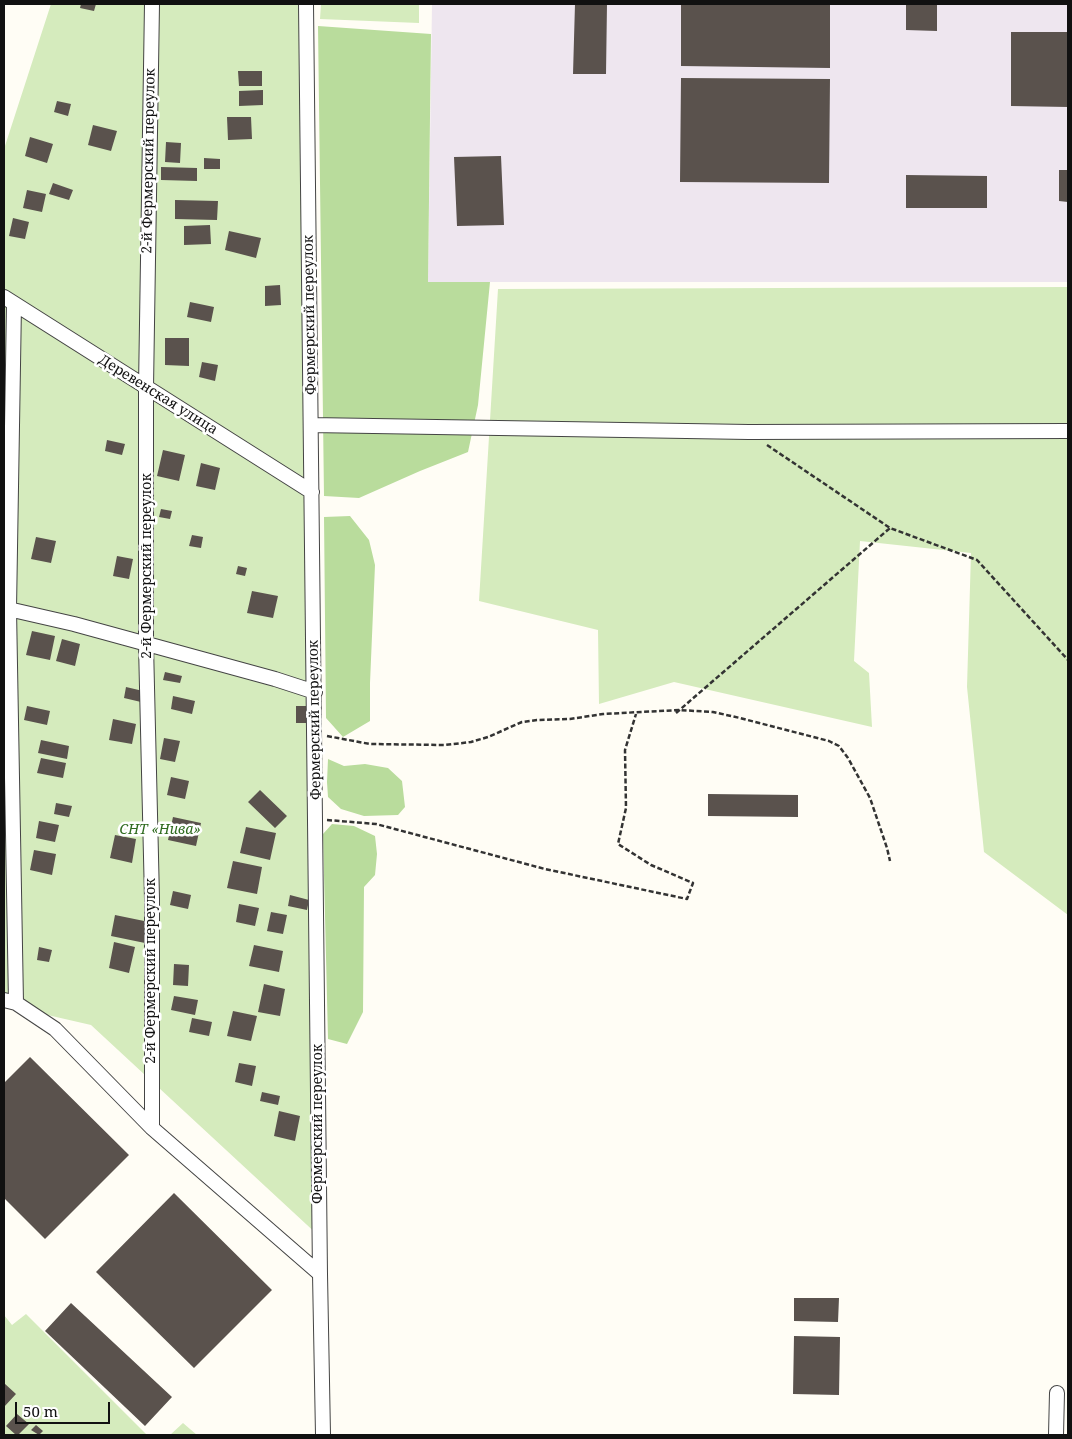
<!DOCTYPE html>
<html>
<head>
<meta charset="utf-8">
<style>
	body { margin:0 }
	#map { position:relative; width:1072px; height:1439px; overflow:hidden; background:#fffdf5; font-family:"Noto Serif",serif }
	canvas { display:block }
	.frame { position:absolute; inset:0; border:5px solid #111; pointer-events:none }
	.scale { position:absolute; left:15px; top:1402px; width:95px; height:22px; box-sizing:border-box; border:2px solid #111; border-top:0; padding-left:6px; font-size:15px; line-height:18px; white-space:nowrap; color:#111; -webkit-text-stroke:4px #fff; paint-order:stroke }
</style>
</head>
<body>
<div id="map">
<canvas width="1072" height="1439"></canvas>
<div class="frame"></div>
<div class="scale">50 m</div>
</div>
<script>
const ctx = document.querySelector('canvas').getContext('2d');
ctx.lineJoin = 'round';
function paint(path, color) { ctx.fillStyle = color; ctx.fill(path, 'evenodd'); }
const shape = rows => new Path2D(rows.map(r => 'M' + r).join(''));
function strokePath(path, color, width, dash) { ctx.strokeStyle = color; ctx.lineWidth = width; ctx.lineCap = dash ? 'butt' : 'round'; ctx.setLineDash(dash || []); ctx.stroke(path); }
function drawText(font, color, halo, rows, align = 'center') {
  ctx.font = font + ' "Noto Serif",serif'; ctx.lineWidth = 5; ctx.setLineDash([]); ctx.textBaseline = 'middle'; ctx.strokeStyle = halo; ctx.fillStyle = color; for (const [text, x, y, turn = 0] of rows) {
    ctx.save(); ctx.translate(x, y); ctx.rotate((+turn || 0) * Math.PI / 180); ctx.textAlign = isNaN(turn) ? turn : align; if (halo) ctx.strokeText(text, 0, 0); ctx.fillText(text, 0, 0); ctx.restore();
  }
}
paint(shape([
	[432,4,1068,4,1068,282,428,282]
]), '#eee6ef');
paint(shape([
	[51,4,306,4,320,1237,91,1025,4,1005,4,149],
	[321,4,419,4,419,23,320,19],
	[1068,287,1068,915,984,852,967,687,971,553,860,541,854,661,869,673,872,727,674,682,599,704,598,630,479,601,498,289],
	[26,1314,147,1435,4,1435,4,1315,12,1325],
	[183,1423,197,1435,170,1435]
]), '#d5ebbd');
paint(shape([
	[318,26,431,34,428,282,490,282,478,405,468,452,420,471,359,498,324,496],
	[350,516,369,540,375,565,370,683,370,721,343,737,326,718,324,517],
	[328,759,344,766,365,764,388,768,402,781,405,807,398,815,364,816,341,809,328,797,327,782],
	[332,824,354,826,375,836,377,854,375,875,364,887,363,1012,347,1044,328,1039,323,834]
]), '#b9dc9c');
paint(shape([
	[81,4,96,4,94,11,80,8],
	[575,4,607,4,606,74,573,74],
	[681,4,830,4,830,68,681,66],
	[906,4,937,4,937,31,906,30],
	[1011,32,1068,32,1068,107,1011,106],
	[238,71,262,71,262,86,239,86],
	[681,78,830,79,829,183,680,182],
	[263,90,263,105,239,106,239,91],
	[57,101,71,104,68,116,54,112],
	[227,117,251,117,252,139,228,140],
	[93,125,117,131,111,151,88,145],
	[30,137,53,144,47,163,25,156],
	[166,142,181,143,180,163,165,162],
	[501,156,504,225,457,226,454,157],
	[204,158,220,159,220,169,204,169],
	[161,167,197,168,197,181,161,180],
	[1059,170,1068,170,1068,202,1059,201],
	[906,175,987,176,987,208,906,208],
	[53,183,73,190,69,200,49,194],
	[27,190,46,194,42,212,23,208],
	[175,200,218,201,217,220,175,219],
	[13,218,29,222,25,239,9,236],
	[210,225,211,244,184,245,184,226],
	[229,231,261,238,256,258,225,250],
	[280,285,281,305,265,306,265,286],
	[190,302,214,307,211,322,187,317],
	[165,338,189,338,189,366,165,365],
	[202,362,218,365,215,381,199,377],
	[107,440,125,444,122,455,105,451],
	[163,450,185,455,179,481,157,476],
	[201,463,220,468,215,490,196,486],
	[161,509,172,511,170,519,159,517],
	[192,535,203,537,201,548,189,546],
	[36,537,56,541,51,563,31,559],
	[117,556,133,559,129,579,113,576],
	[238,566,247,568,245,576,236,574],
	[252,591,278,596,273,618,247,613],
	[32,631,55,636,50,660,26,655],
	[62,639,80,644,75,666,56,661],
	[165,672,182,676,180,683,163,680],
	[126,687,143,691,141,702,124,698],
	[173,696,195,701,192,714,171,709],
	[27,706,50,711,47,725,24,720],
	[296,706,308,706,308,723,296,723],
	[113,719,136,724,132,744,109,740],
	[164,738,180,741,175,762,160,759],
	[41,740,69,746,67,759,38,753],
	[41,758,66,763,63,778,37,773],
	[171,777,189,781,185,799,167,795],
	[260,790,287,816,275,828,248,802],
	[708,794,798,795,798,817,708,816],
	[56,803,72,806,69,817,54,814],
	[173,817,201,823,196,846,168,840],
	[39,821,59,825,55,842,36,838],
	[246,827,276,833,270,860,240,853],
	[115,835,136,839,132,863,110,858],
	[34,850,56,854,52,875,30,870],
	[233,861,262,867,257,894,227,888],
	[173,891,191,895,188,909,170,905],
	[290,895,309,900,307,910,288,906],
	[239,904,259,908,255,926,236,922],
	[271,912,287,915,283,934,267,931],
	[115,915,149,922,145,943,111,936],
	[114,942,135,947,129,973,109,968],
	[254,945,283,951,279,972,249,966],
	[39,947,52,950,49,962,37,960],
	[174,964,189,965,188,986,173,985],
	[264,984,285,989,280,1016,258,1012],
	[174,996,198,1000,195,1015,171,1010],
	[233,1011,257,1016,251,1041,227,1036],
	[192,1018,212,1022,209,1036,189,1032],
	[30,1057,129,1155,45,1239,4,1198,4,1083],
	[239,1063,256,1066,252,1086,235,1082],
	[262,1092,280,1096,278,1105,260,1101],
	[279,1111,300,1116,295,1141,274,1136],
	[174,1193,272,1290,194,1368,96,1272],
	[794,1298,839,1298,838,1322,794,1321],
	[71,1303,172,1397,145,1426,45,1331],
	[794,1336,840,1337,839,1395,793,1394],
	[4,1383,16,1394,4,1407],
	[17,1414,29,1424,18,1435,16,1435,6,1426],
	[36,1425,43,1431,39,1435,31,1430]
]), '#5a524d');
const minor = shape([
	[152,4,146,387,146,645,152,899,152,1128],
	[306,4,320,1274,323,1435],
	[4,297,312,492],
	[14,304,9,609,16,1003],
	[311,425,749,432,1068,431],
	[4,608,74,624,275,679,315,692],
	[4,1000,16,1003,55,1029,152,1128,320,1274],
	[1056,1435,1057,1393]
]);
strokePath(minor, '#444', 16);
strokePath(shape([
	[767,445,890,528,977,560,1068,660],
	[676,713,890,528],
	[327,736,370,744,445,745,471,742,488,737,522,722,537,720,570,719,603,714,679,710,713,712,740,718,829,741,839,746,848,758,870,798,887,848,890,861],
	[327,820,376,824,545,869,687,899,693,883,651,865,618,844,626,808,625,750,636,714]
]), '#333', 2.5, [5, 2.5]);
strokePath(minor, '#fff', 14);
drawText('14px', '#111', '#fff', [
	["2-й Фермерский переулок",149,161,-89],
	["Фермерский переулок",310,315,-91],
	["Деревенская улица",158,395,32],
	["2-й Фермерский переулок",147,566,-90],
	["Фермерский переулок",315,720,-91],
	["2-й Фермерский переулок",151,971,-90],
	["Фермерский переулок",318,1124,-90]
]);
drawText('italic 14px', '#2f6b1f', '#fff', [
	["СНТ «Нива»",160,830]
]);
</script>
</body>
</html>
